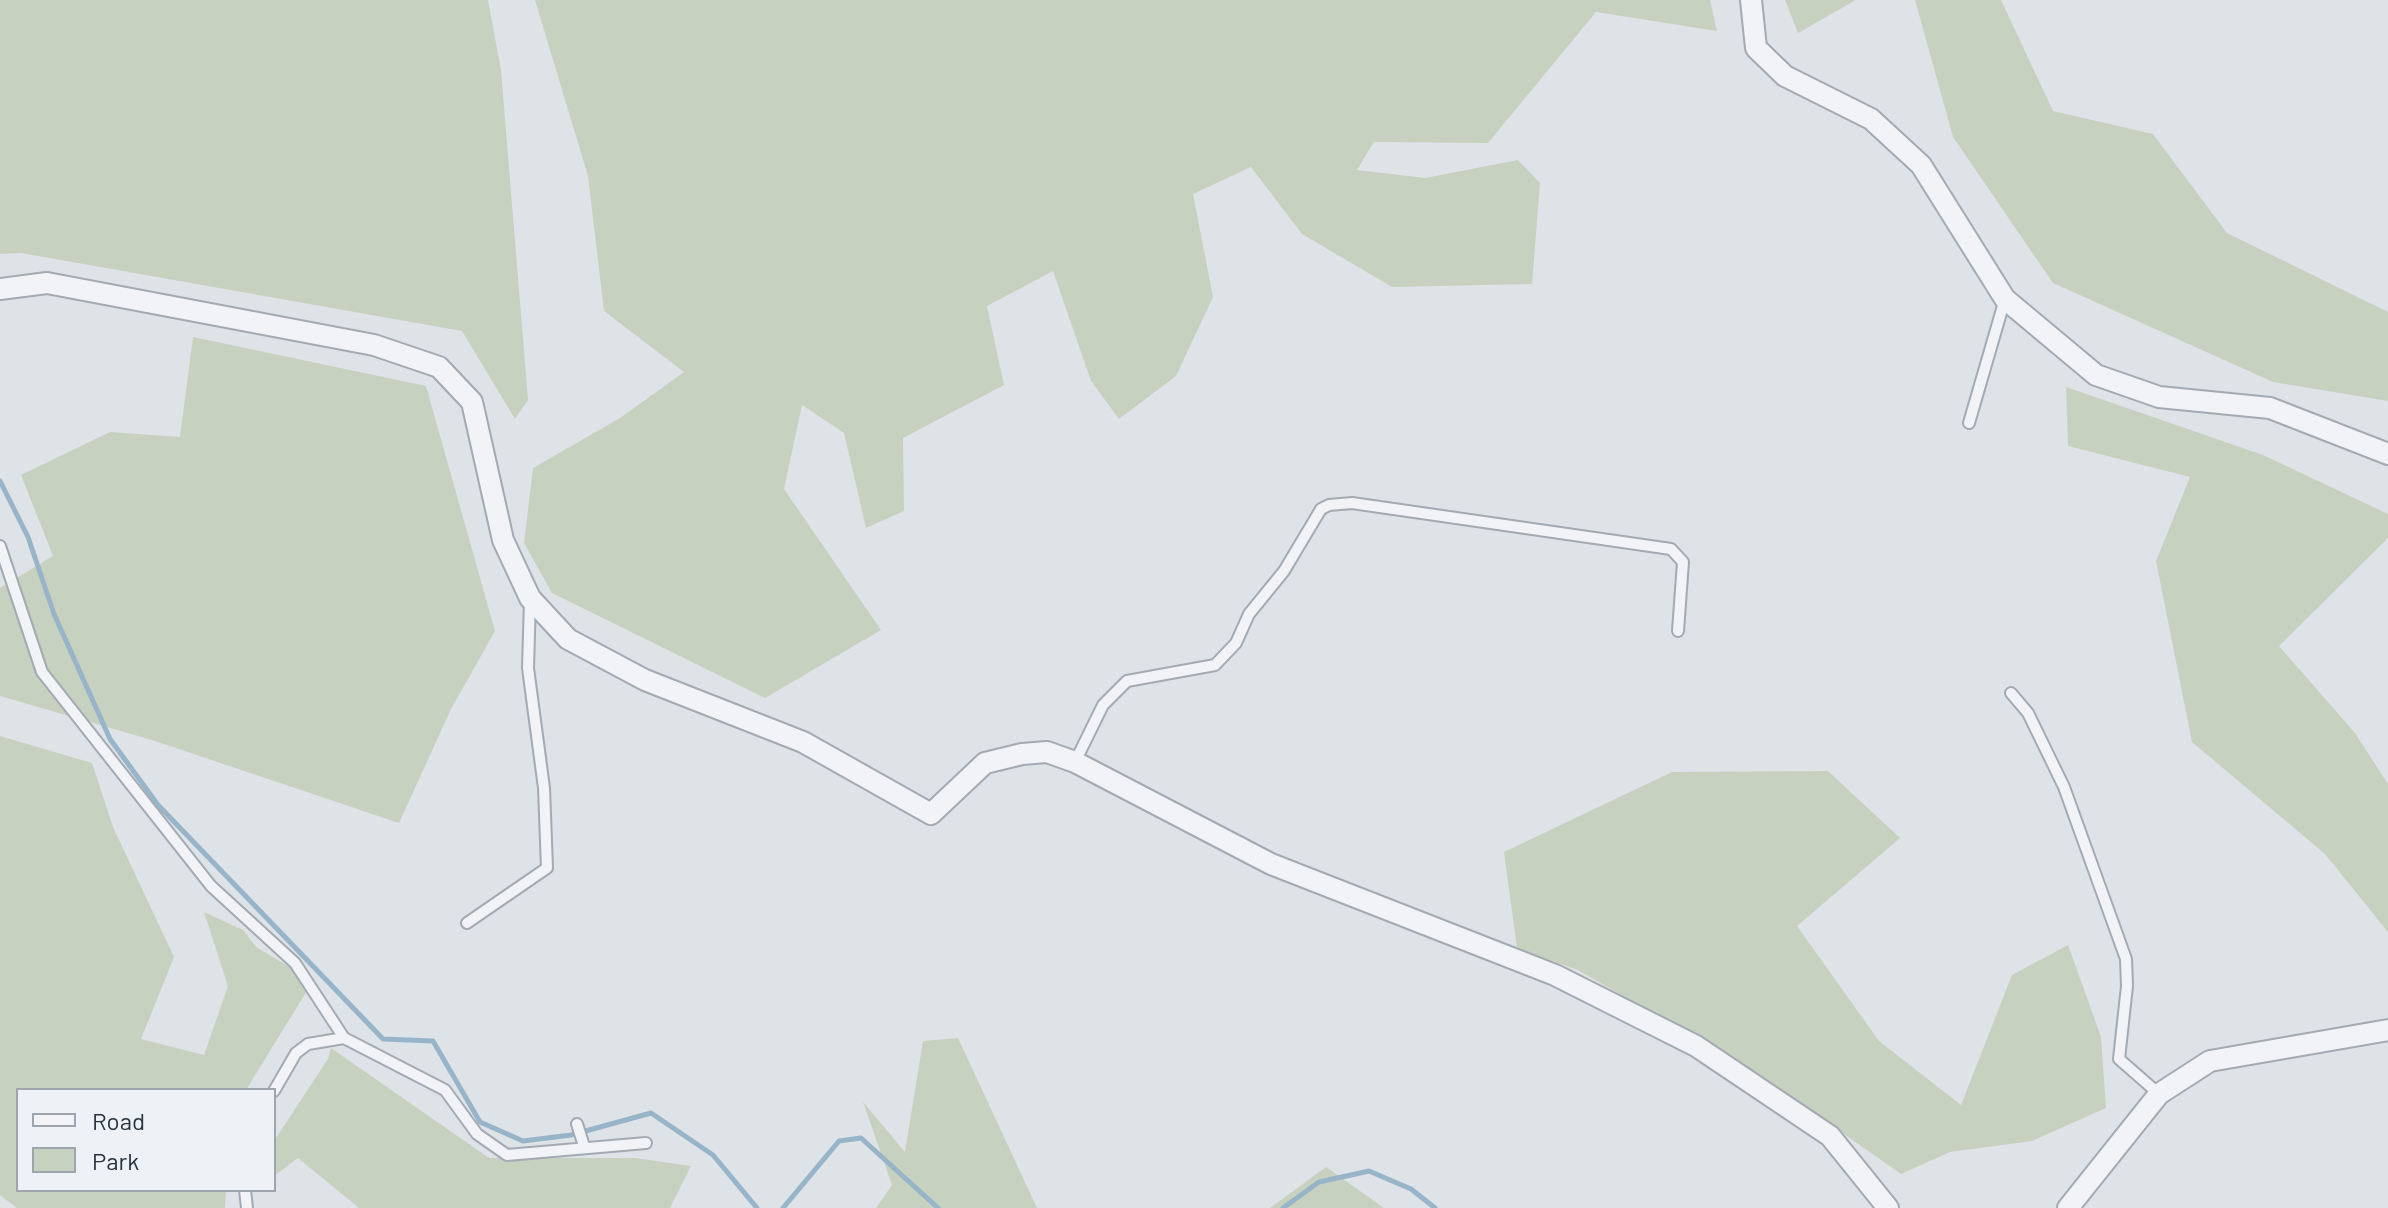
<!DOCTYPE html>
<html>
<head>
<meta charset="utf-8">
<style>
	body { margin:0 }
	#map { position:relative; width:2388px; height:1208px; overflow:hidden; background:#dee3e8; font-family:Barlow,sans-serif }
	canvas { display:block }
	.legend { position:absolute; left:16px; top:1088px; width:260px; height:104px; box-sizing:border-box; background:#eef2f6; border:2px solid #9ea5ad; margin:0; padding:10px 14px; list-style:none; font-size:24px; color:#27323f }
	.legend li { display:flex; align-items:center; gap:16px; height:40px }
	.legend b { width:40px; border:2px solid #9ea5ad }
</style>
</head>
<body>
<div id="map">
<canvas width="2388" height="1208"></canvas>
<ul class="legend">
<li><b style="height:10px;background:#f1f3f6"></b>Road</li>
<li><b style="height:22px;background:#c6d2bf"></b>Park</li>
</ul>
</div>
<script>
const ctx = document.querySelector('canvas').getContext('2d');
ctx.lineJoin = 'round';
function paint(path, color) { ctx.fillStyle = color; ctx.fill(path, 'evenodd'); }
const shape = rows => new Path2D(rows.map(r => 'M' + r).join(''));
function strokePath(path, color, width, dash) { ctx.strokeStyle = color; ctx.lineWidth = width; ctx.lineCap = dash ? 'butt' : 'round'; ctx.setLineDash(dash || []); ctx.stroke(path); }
paint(shape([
	[0,0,488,0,501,70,528,400,515,419,462,331,21,253,0,254],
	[535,0,1710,0,1717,31,1596,12,1488,143,1374,142,1357,170,1425,178,1518,160,1540,183,1532,284,1392,287,1302,234,1251,167,1193,194,1213,297,1176,376,1119,419,1091,381,1053,271,987,306,1004,385,903,438,904,511,866,528,844,433,802,405,784,489,881,630,765,698,552,593,524,543,533,468,620,418,684,372,604,311,588,176],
	[1785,0,1856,0,1798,33],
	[1915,0,2001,0,2053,111,2153,134,2227,233,2388,312,2388,401,2273,382,2053,283,1953,137],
	[193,337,426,386,495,631,451,709,399,823,152,740,0,696,0,588,53,556,21,475,110,432,180,437],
	[2066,387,2263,455,2388,514,2388,538,2279,646,2355,733,2388,784,2388,932,2325,854,2192,742,2156,561,2190,477,2068,446],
	[0,736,92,763,113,827,174,957,141,1039,204,1055,228,986,204,912,243,930,256,947,313,981,246,1090,18,1090,18,1190,226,1190,225,1208,17,1208,0,1195],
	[1828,771,1900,838,1797,926,1879,1041,1961,1105,2012,975,2068,945,2101,1037,2106,1108,2032,1141,1950,1152,1901,1174,1761,1076,1578,970,1517,948,1504,852,1672,772],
	[958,1038,1037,1208,876,1208,892,1185,863,1102,905,1152,923,1041],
	[331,1048,489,1158,635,1158,691,1166,670,1208,359,1208,298,1158,274,1176,274,1141,328,1059],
	[1326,1167,1384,1208,1270,1208]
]), '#c6d2bf');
strokePath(shape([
	[0,481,28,537,54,614,110,739,158,805,383,1039,433,1041,480,1122,523,1141,571,1135,651,1113,713,1155,757,1208],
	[783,1208,839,1141,861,1138,938,1208],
	[1283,1208,1319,1182,1369,1171,1411,1189,1435,1208]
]), '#98b4c9', 5);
const service = shape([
	[1969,423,2005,299],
	[0,546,42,672,211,886,295,963,344,1038,445,1090,477,1134,507,1155,646,1143],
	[2011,693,2028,713,2064,787,2126,959,2127,986,2119,1059,2159,1094],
	[1075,762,1103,705,1127,681,1215,665,1236,643,1249,614,1284,571,1321,509,1329,505,1352,503,1671,549,1683,562,1678,631],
	[467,923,547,868,544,788,528,668,530,600],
	[274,1091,296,1053,308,1044,344,1038],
	[577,1124,584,1146],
	[245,1190,247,1208]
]);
const minor = shape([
	[1751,0,1756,48,1785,76,1871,119,1921,165,2005,299,2096,375,2159,397,2270,408,2388,454],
	[0,289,47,283,374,345,439,367,472,402,503,540,530,598,568,639,645,680,803,742,931,814,985,763,1022,754,1047,752,1075,762,1271,864,1555,975,1696,1046,1830,1136,1888,1208],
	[2068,1208,2159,1094,2210,1061,2388,1030]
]);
strokePath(service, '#a3aab2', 14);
strokePath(minor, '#a3aab2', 24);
strokePath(service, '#f1f3f6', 10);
strokePath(minor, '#f1f3f6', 20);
</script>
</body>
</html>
